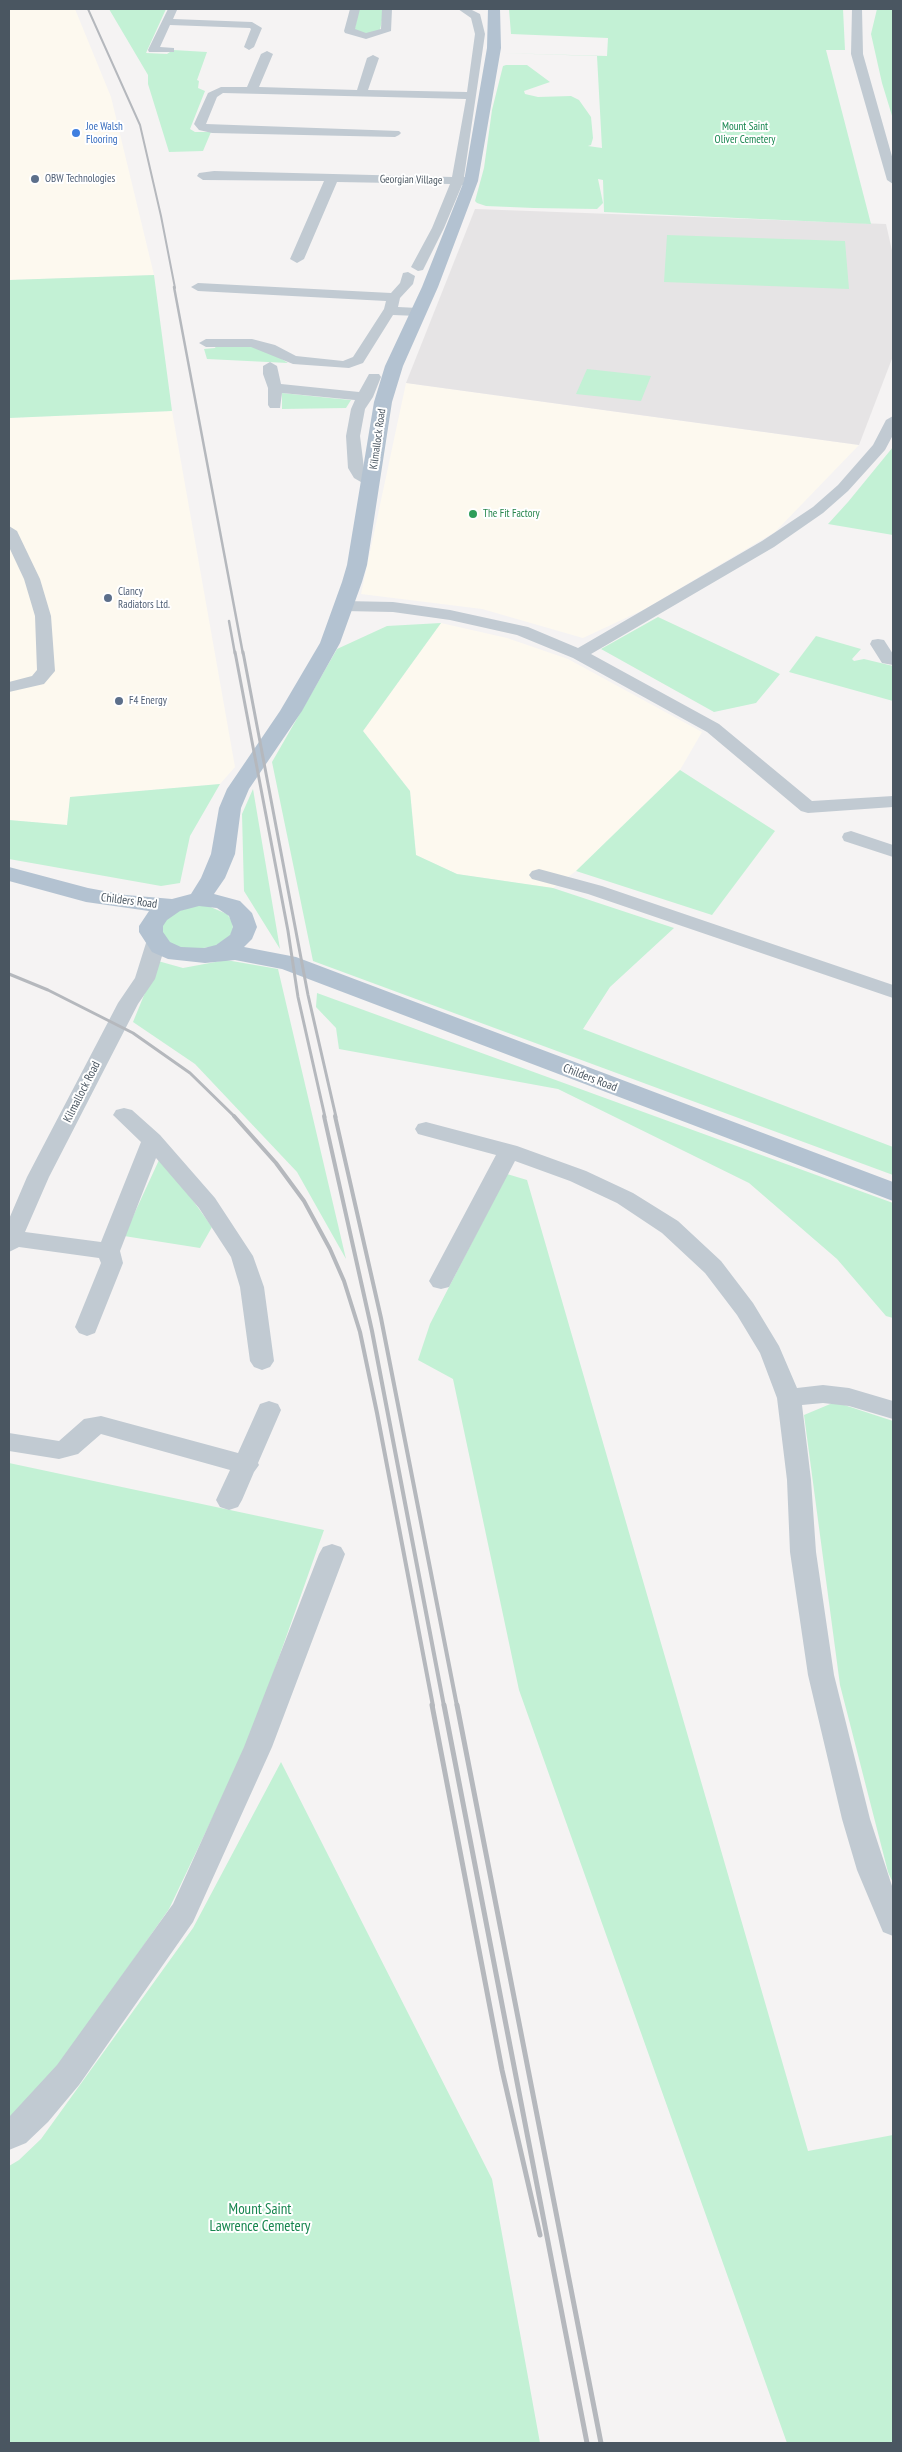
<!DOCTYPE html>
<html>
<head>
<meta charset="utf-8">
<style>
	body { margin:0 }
	#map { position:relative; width:902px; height:2452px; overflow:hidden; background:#f5f3f3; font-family:"PT Sans Narrow",sans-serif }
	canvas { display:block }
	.frame { position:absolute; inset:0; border:10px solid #4a5661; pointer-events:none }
</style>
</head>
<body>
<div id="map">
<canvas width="902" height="2452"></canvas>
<div class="frame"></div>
</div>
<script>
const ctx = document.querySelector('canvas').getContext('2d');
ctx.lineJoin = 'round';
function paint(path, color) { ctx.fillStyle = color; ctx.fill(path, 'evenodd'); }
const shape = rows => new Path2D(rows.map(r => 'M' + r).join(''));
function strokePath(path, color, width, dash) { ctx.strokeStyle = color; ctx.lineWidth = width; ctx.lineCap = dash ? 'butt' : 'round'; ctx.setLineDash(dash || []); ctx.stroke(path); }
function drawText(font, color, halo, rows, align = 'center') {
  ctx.font = font + ' "PT Sans Narrow",sans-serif'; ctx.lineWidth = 4; ctx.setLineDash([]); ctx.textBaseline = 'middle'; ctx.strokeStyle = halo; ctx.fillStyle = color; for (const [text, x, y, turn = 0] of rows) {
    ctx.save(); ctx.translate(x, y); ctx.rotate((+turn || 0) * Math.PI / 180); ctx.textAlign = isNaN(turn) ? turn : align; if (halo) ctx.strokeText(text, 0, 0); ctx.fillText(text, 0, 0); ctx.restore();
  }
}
paint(shape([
	[9,9,75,9,111,97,154,275,9,280],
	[406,383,859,445,775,532,643,610,583,638,482,609,361,594],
	[172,411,235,767,220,784,70,797,67,825,9,820,9,418],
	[441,623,507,638,568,659,702,732,680,770,576,871,553,888,457,874,416,855,410,791,363,731]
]), '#fdf9ef');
paint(shape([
	[475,209,886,224,893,255,893,356,859,445,406,383]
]), '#e6e4e5');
paint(shape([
	[109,9,166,9,146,53,167,54,173,50,207,52,197,80,199,81,198,88,205,91,190,129,195,132,211,132,203,151,169,152,148,84,148,75],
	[359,9,384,10,380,30,373,34,354,32],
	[509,9,843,9,845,50,826,50,871,224,604,212,603,180,598,179,603,203,597,209,534,208,486,206,477,203,475,201,484,168,492,110,503,66,506,65,527,65,550,82,524,91,525,94,538,97,571,96,579,100,591,117,593,138,591,145,588,146,602,148,597,56,500,53,607,56,608,38,511,34],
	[877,9,893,9,893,119,882,83,871,34],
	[667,235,845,241,849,289,664,282],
	[154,275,172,411,9,418,9,280],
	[216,346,254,346,277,356,288,363,207,359,204,349,215,348],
	[587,369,651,376,641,401,576,394],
	[282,393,330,398,351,400,346,408,282,409],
	[893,447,893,535,828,524,848,502],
	[658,617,780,674,756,703,714,712,601,649],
	[441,623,363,731,410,791,416,855,457,874,553,888,674,928,610,987,583,1029,893,1147,893,1175,313,961,272,762,337,649,387,626],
	[816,636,861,649,852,659,854,661,864,659,893,666,893,701,789,672],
	[680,770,775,831,712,915,576,871],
	[220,784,190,836,180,883,161,886,9,859,9,820,67,825,70,797],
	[253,789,280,949,244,891,242,814],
	[195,906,208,906,227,914,232,921,233,929,230,936,215,946,192,950,172,945,161,933,164,919,172,913],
	[226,960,278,969,346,1259,297,1172,195,1064,133,1022,158,961,183,968],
	[317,993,893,1203,893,1318,886,1316,837,1259,749,1183,558,1089,339,1049,336,1028,316,1007],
	[159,1160,176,1177,212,1227,200,1248,124,1236],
	[507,1174,527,1180,808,2151,893,2135,893,2443,787,2443,519,1690,453,1379,418,1360,430,1324],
	[835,1402,893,1421,893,1883,888,1872,840,1685,804,1415],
	[9,1463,324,1530,250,1739,169,1909,61,2063,9,2118],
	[281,1762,492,2179,540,2443,9,2443,9,2166,19,2160,41,2139,193,1928]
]), '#c3f1d5');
paint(shape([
	[168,9,177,10,173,19,252,22,262,28,254,47,249,50,244,47,251,29,250,28,170,25,160,47,174,48,174,52,149,52,148,50,168,9],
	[350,9,360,9,355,29,366,33,381,29,382,9,392,9,391,31,366,39,345,33,344,31,350,9],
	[458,9,470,9,480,14,485,34,464,177,473,178,475,181,473,184,462,185,444,228,423,270,418,271,411,267,432,228,450,184,337,182,304,259,297,263,290,259,324,181,203,180,197,176,199,173,214,171,452,177,466,99,223,93,217,97,206,124,399,131,401,133,399,135,395,137,212,133,199,130,194,124,208,93,221,87,247,87,261,54,267,51,273,54,259,87,357,90,367,58,373,55,379,58,368,90,467,92,475,34,471,18,458,9],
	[852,9,862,9,863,54,893,160,893,184,887,180,851,54,852,9],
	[408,272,415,276,413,284,400,298,398,307,418,308,425,312,418,316,393,315,363,363,349,368,293,364,251,347,206,347,199,343,206,339,252,339,275,345,296,356,343,361,353,357,384,309,386,301,198,291,191,287,198,283,391,293,400,283,403,273,408,272],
	[270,362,277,366,281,384,359,392,369,374,379,374,381,377,373,397,365,409,360,436,364,468,365,472,376,479,379,482,376,485,366,485,354,478,348,468,346,436,351,409,355,400,282,393,280,408,270,408,268,405,268,388,263,374,263,366,270,362],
	[893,416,893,435,885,450,848,491,823,513,774,547,591,654,719,724,812,801,893,796,893,807,808,813,801,811,707,732,573,658,517,635,450,620,393,612,344,611,338,609,336,606,338,603,344,601,393,602,450,610,528,627,578,648,762,541,813,507,838,485,873,445,886,420,893,416],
	[9,526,17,531,40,579,51,616,55,671,44,684,9,692,9,682,32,676,37,670,35,616,24,579,9,547,9,526],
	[878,639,884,640,893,654,893,665,882,663,870,644,872,640,878,639],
	[851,831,893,845,893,857,844,841,842,837,844,833,851,831],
	[539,869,602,886,893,985,893,998,588,894,532,879,529,875,532,871,539,869],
	[156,937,163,939,166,943,155,979,138,1004,49,1177,25,1232,101,1242,141,1142,113,1115,116,1110,124,1108,132,1110,160,1135,215,1198,253,1256,264,1287,274,1361,270,1367,262,1370,254,1367,250,1361,240,1287,231,1257,199,1208,156,1158,120,1251,123,1263,95,1333,87,1336,79,1333,75,1327,101,1263,99,1258,19,1247,9,1252,9,1219,27,1177,118,1003,135,978,146,943,149,939,156,937],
	[426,1122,517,1146,586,1171,633,1193,678,1221,721,1261,753,1303,779,1346,797,1388,823,1385,849,1388,893,1401,893,1419,849,1406,823,1403,802,1405,811,1480,816,1552,834,1675,870,1819,893,1889,893,1936,883,1932,857,1870,842,1819,808,1675,790,1552,787,1480,777,1398,760,1353,737,1315,705,1273,662,1233,617,1203,570,1181,515,1161,449,1287,441,1289,433,1287,429,1281,496,1155,418,1134,415,1129,418,1124,426,1122],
	[269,1401,278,1404,281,1410,258,1463,259,1465,254,1472,242,1500,238,1507,229,1510,220,1507,216,1500,230,1470,101,1434,78,1454,59,1459,9,1451,9,1433,59,1441,84,1419,101,1416,238,1453,260,1404,269,1401],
	[332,1544,341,1547,345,1554,272,1747,193,1922,79,2085,48,2122,26,2143,9,2150,9,2117,57,2065,173,1904,244,1747,319,1554,323,1547,332,1544]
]), '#c1cad2');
paint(shape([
	[488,9,500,9,501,48,478,181,438,287,403,366,392,402,367,565,362,582,340,643,302,711,249,789,241,808,235,854,225,878,214,894,240,901,252,913,257,927,252,939,244,947,296,957,893,1182,893,1201,282,969,235,960,205,963,168,959,152,952,139,932,139,926,149,911,86,902,9,881,9,867,88,888,126,895,172,899,191,894,201,878,211,854,219,808,227,789,280,711,320,643,342,582,347,565,374,402,385,366,422,287,464,181,487,48,488,9],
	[199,906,217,908,229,916,233,927,230,935,216,945,204,948,181,947,170,942,163,932,163,926,167,920,180,911,199,906]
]), '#b3c2d1');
strokePath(shape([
	[88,9,140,125,161,216,175,288]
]), '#b5b8bd', 2);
strokePath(shape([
	[174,287,243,654],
	[229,621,235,654]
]), '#b5b8bd', 2.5);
strokePath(shape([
	[235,652,288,931,298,997,325,1117],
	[243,652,308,995,336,1117],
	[9,974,48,990,133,1033,190,1073,235,1117]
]), '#b5b8bd', 3);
strokePath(shape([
	[234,1116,276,1163,304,1201,330,1249,344,1281,360,1332,377,1413,433,1706],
	[324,1116,372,1331,444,1706],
	[335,1116,381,1318,457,1706]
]), '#b5b8bd', 4);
strokePath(shape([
	[432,1705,502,2070,540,2235],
	[444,1705,587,2443],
	[457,1705,601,2443]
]), '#b5b8bd', 5);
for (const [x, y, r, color] of [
	[76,133,5,"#3f7fe0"],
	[35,179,5,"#5c6f8a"],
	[473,514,5,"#2e9e5b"],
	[108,598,5,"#5c6f8a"],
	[119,701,5,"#5c6f8a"]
]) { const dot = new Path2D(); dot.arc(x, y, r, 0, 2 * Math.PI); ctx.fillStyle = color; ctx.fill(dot); strokePath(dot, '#fff', 2); }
drawText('11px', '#366cbe', '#fff', [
	["Joe Walsh",86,127],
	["Flooring",86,140]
], 'left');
drawText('11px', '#17864f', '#fff', [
	["Mount Saint",745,127],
	["Oliver Cemetery",745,140]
]);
drawText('11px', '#4e5e75', '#fff', [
	["OBW Technologies",45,179],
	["Clancy",118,592],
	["Radiators Ltd.",118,605],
	["F4 Energy",129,701]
], 'left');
drawText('11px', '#4a5661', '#fff', [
	["Georgian Village",411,180,1],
	["Kilmallock Road",378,439,-82]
]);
drawText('11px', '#27864d', '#fff', [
	["The Fit Factory",483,514]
], 'left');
drawText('12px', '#4a5661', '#fff', [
	["Childers Road",129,901,7],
	["Childers Road",590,1078,21],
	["Kilmallock Road",82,1092,-63]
]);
drawText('15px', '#17864f', '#fff', [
	["Mount Saint",260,2210],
	["Lawrence Cemetery",260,2227]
]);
</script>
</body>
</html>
